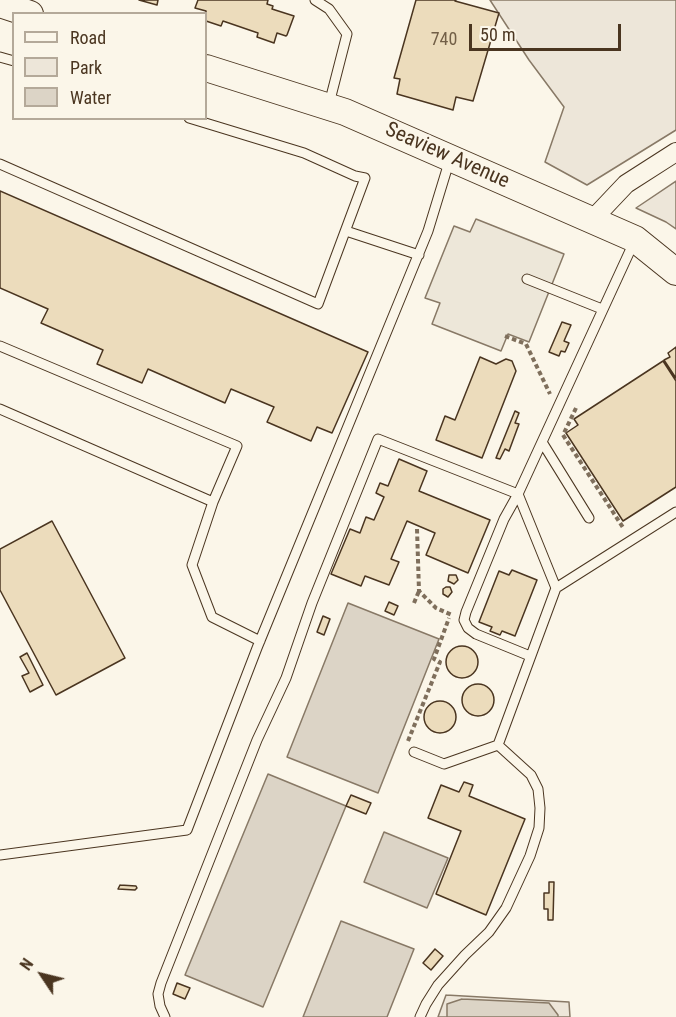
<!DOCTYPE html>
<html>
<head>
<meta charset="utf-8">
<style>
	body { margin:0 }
	#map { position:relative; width:676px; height:1017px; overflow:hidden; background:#fbf6e9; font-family:"Roboto Condensed",sans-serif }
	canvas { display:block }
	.legend { position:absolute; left:12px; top:12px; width:195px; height:108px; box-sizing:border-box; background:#fbf6e9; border:2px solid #b4a999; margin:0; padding:8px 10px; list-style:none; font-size:18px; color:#4a3520 }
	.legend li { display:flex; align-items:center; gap:12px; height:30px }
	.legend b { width:30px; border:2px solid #b4a999 }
	.north { position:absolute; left:12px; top:945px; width:60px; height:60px; -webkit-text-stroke:4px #fbf6e9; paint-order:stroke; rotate:305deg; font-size:16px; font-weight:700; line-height:24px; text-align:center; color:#4a3520 }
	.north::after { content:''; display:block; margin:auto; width:21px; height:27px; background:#4a3520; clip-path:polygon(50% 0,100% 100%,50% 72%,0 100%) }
	.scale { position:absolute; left:469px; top:24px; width:152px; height:27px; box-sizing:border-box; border:3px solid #4a3520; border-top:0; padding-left:8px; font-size:18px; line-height:21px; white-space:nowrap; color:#4a3520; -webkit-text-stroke:4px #fbf6e9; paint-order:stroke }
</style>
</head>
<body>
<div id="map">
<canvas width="676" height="1017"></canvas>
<ul class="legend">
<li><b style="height:8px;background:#fbf6e9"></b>Road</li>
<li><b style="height:16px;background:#ede6d9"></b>Park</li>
<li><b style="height:16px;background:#dcd4c6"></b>Water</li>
</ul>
<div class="north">N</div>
<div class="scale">50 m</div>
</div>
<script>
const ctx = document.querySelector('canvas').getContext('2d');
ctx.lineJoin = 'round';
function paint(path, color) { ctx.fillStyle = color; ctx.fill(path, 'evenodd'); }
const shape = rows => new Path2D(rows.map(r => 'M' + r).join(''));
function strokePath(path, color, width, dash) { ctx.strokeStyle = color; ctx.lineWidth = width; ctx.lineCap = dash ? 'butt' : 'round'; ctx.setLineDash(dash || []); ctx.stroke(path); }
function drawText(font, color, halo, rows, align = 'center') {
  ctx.font = font + ' "Roboto Condensed",sans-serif'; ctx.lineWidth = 4.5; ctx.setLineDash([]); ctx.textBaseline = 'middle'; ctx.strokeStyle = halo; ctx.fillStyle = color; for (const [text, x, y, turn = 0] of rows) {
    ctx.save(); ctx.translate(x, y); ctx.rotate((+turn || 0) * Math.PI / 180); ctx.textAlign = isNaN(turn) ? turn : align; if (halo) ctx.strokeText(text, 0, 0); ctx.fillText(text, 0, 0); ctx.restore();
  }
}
const green = shape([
	[490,0,676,0,676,130,587,185,545,162,564,107,529,60,490,0],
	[676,181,676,229,666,222,636,208,676,181],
	[446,995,569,1002,570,1017,438,1017,446,995]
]);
paint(green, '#ede6d9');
strokePath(green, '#887966', 1.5);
const parking = shape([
	[476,219,564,254,529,342,508,334,501,351,432,324,440,303,425,298,454,226,470,232,476,219]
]);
paint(parking, '#ede7d9');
strokePath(parking, '#887966', 1.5);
const water = shape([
	[348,603,439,639,378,793,287,757,348,603],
	[268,774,346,806,263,1007,185,975,268,774],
	[384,832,448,858,427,908,364,882,384,832],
	[341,921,414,949,387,1017,303,1017,341,921],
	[462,999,549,1003,558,1015,558,1017,447,1017,447,1004,462,999]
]);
paint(water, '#dcd4c6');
strokePath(water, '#887966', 1.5);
const building = shape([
	[139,0,158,0,157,5,139,0],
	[198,0,268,0,267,4,273,6,272,9,294,16,287,35,286,36,277,33,274,43,257,37,258,33,223,21,221,26,206,21,206,11,195,8,198,0],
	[416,0,456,0,455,1,499,13,473,101,456,97,453,110,397,94,400,79,394,78,416,0],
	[0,191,368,352,332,433,317,427,311,441,267,422,274,407,231,389,225,403,148,369,142,383,97,364,103,350,41,323,48,309,0,288,0,191],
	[562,322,571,325,564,341,569,343,565,352,561,351,559,356,549,352,562,322],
	[676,347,676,378,664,360,670,357,668,353,676,347],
	[480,357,496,364,506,359,512,361,516,371,482,458,436,440,445,416,455,420,480,357],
	[663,361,676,381,676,487,623,521,566,433,578,425,574,419,663,361],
	[515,411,519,413,515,423,519,424,509,451,505,449,500,459,496,458,515,411],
	[399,459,427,471,419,491,490,520,468,573,426,555,435,533,407,521,391,559,399,562,389,585,365,576,361,586,331,574,350,529,360,533,366,517,374,520,384,497,376,493,380,483,388,486,399,459],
	[52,521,125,658,56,695,0,590,0,549,52,521],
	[512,570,537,580,515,636,502,631,500,635,490,631,492,627,479,622,499,571,509,575,512,570],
	[449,575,456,575,458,580,454,584,448,581,449,575],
	[446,587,450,587,452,592,448,597,443,594,443,589,446,587],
	[389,602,398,606,394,615,385,611,389,602],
	[323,616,330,619,324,635,317,632,323,616],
	'446 662a16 16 0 1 1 32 0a16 16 0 1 1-32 0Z',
	[27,653,43,685,30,692,22,676,29,673,20,657,27,653],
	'462 700a16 16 0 1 1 32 0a16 16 0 1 1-32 0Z',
	'424 717a16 16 0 1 1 32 0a16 16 0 1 1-32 0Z',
	[464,782,473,785,469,796,525,819,486,915,436,894,461,831,428,818,441,785,459,792,464,782],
	[351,795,371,803,366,814,346,806,351,795],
	[549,882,554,882,553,920,548,920,548,909,544,909,544,893,549,893,549,882],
	[120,885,136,886,137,888,135,890,118,889,120,885],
	[435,949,443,956,431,970,423,963,435,949],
	[177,983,190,988,185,999,173,994,177,983]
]);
paint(building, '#ecdcbc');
strokePath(building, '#4a3520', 1.5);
const lane = shape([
	[315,0,329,9,347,34,329,104],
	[0,57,14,61],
	[0,164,318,304,365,178,355,176,304,153,189,118],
	[346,231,419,255],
	[527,279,602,309],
	[0,346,237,446,213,502,0,409],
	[542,442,589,518],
	[213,502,192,565,212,617,260,641],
	[556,588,676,512],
	[530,656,476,634,468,628,464,620,466,612,504,519,518,494,634,242],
	[414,752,444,764,498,745],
	[0,855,187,830,257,648,428,231,450,159],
	[165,1017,160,1006,158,994,161,983,257,740,286,678,312,603,378,439,518,494,556,588,498,745],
	[420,1017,426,1004,438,985,465,955,489,932,506,908,530,856,539,828,540,808,538,789,531,775,498,745]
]);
const street = shape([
	[592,220,626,184,676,152]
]);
const secondary = shape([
	[0,4,30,14],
	[206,68,345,112,635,239,676,272]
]);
strokePath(lane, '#4a3520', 11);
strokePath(street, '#4a3520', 20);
strokePath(secondary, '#4a3520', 28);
strokePath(shape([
	[505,336,526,344,550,394],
	[576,408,563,435,624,529],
	[417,529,419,591,436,608,452,615],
	[414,603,419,591],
	[408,741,440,662,434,659,449,618]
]), '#7f6f5c', 4, [4.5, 3]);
strokePath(lane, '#fbf6e9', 9);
strokePath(street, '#fbf6e9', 18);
strokePath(secondary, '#fbf6e9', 26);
drawText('18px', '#725f47', null, [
	["740",444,40]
]);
drawText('21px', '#4a3520', '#fbf6e9', [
	["Seaview Avenue",447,156,24]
]);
</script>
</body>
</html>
